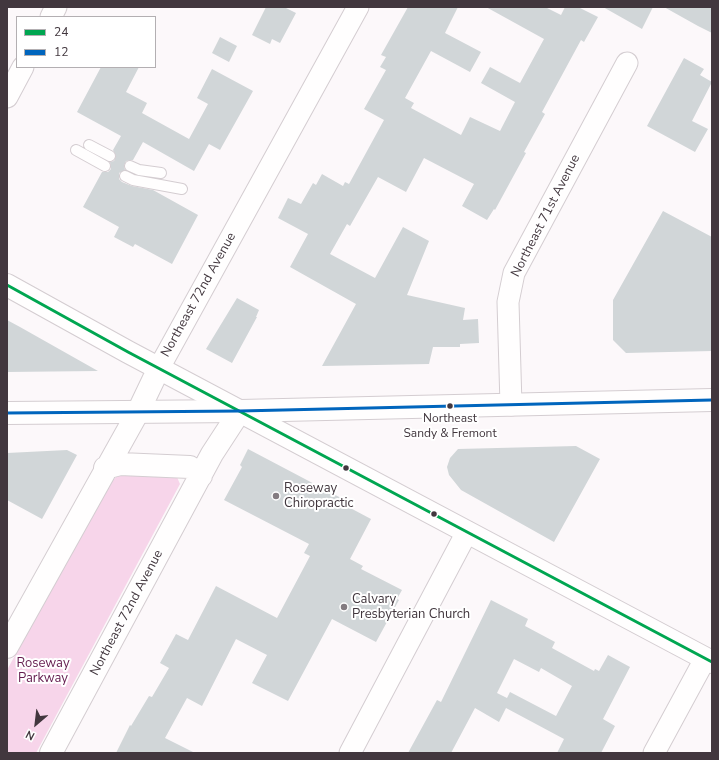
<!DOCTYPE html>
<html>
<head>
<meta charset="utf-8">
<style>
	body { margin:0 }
	#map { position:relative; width:719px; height:760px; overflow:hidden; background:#fcf8fa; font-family:"Nunito Sans",sans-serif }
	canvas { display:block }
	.frame { position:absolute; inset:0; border:8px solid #42373e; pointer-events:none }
	.legend { position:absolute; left:16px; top:16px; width:140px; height:52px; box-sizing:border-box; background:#fff; border:1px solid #b3afb2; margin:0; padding:5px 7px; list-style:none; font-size:12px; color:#42373e }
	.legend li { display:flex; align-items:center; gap:8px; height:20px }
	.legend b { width:20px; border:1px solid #b3afb2 }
	.north { position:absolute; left:16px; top:704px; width:40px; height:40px; -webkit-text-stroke:3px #fff; paint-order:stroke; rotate:208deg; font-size:11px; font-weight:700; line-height:16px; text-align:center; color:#42373e }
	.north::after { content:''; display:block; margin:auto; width:14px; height:18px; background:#42373e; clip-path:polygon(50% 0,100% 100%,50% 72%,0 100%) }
</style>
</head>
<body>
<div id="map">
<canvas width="719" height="760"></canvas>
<div class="frame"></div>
<ul class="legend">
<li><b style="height:5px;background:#00a651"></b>24</li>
<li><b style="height:5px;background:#0065bd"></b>12</li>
</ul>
<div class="north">N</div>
</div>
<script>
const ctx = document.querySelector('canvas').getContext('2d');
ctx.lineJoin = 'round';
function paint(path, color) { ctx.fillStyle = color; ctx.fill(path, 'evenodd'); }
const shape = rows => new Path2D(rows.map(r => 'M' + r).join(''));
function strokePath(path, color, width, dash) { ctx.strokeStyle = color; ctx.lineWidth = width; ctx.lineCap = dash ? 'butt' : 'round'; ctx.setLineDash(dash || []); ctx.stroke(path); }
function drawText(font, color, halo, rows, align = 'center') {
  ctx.font = font + ' "Nunito Sans",sans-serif'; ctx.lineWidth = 4; ctx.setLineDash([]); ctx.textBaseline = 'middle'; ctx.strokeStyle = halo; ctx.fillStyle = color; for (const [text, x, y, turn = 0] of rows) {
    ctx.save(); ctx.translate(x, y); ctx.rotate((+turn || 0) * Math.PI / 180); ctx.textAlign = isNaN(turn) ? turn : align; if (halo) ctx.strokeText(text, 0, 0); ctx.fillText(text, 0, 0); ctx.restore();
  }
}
paint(shape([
	[125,474,177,477,180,484,36,753,7,753,7,670,108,486,116,477]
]), '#f7d5ea');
paint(shape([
	[266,7,284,7,296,13,280,43,272,39,270,44,252,35],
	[408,7,458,7,445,33,481,52,470,72,431,51,405,98,414,103,411,108,461,135,470,117,500,131,515,102,481,83,490,67,520,83,544,39,486,7,545,7,561,15,565,7,578,7,598,17,584,42,581,40,542,112,545,114,524,152,526,153,495,210,494,209,487,220,462,206,474,184,424,158,406,192,378,177,350,226,347,224,330,254,375,278,403,227,429,241,407,295,465,308,463,320,478,319,479,343,460,344,460,347,433,347,429,364,322,366,356,304,290,267,308,234,278,218,288,198,301,204,313,183,316,185,322,174,343,186,345,182,349,184,384,120,364,109,386,70,380,67,386,57,381,55],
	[603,7,653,7,642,29],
	[664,7,712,7,712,33,698,26],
	[220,37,237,46,229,62,212,53],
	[684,58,704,69,700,75,712,82,692,121,708,129,695,152,647,126],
	[101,67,139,67,126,92,147,103,142,113,189,139,208,104,197,98,212,69,253,91,220,150,209,144,194,171,143,142,133,160,126,161,124,166,125,170,119,173,119,179,122,182,132,186,153,190,198,215,172,264,135,244,133,247,114,237,119,227,83,207,102,172,108,172,111,169,110,162,114,161,116,156,113,150,121,136,77,112],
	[663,211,712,237,712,351,626,353,613,340,613,300],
	[237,298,259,310,256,317,257,317,232,363,206,349],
	[7,320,20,327,98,371,7,372],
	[576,446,600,459,554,542,461,490,449,475,447,467,450,458,458,449],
	[248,449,341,498,339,502,371,519,350,559,363,566,361,569,402,590,397,599,399,600,376,642,332,619,288,701,252,683,267,655,236,639,202,706,187,698,165,738,195,753,116,753,130,725,131,726,149,696,152,697,169,668,160,663,176,634,188,640,216,586,277,618,310,556,304,553,309,544,224,500,242,467,240,465],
	[67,450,77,455,42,519,7,500,7,453],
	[491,600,528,619,525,626,555,642,552,648,594,671,595,669,599,671,608,655,630,667,603,719,615,726,601,753,557,753,564,739,506,708,499,722,475,708,451,753,408,753,437,700,441,702],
	[514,659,539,672,541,668,572,686,556,716,510,692,507,698,497,693]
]), '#d1d6d8');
const lane = shape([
	[89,145,110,156],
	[76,150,105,166],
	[130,166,139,170,161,173],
	[125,176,133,180,182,189]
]);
const street = shape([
	[51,17,56,7],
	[7,97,23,67],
	[159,368,358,7],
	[511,405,508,302,514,273,627,63],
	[350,753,467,532],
	[654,753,705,659]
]);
const secondary = shape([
	[7,285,128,352,712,662],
	[105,468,120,464,190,467,201,476],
	[7,647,138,412,159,368],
	[51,753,212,454,240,411]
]);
const primary = shape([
	[7,413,240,411,712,400]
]);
strokePath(lane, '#d4cdd1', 12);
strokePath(street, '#d4cdd1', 23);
strokePath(secondary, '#d4cdd1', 24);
strokePath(primary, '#d4cdd1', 24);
strokePath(lane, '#fffefe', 10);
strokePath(street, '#fffefe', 21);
strokePath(secondary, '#fffefe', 22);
strokePath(primary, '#fffefe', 22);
strokePath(shape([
	[7,285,128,352,712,662]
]), '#00a651', 3);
strokePath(shape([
	[7,413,240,411,712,400]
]), '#0065bd', 3);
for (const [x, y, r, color] of [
	[450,406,3.5,"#42373e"],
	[346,468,3.5,"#42373e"],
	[276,496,4,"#837b80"],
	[434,514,3.5,"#42373e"],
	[344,607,4,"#837b80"]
]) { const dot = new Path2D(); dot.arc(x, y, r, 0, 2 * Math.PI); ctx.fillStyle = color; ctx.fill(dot); strokePath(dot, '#fff', 1.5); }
drawText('12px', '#42373e', '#fff', [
	["Northeast",450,419],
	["Sandy & Fremont",450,434]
]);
drawText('13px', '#42373e', '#fff', [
	["Northeast 71st Avenue",546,216,-63],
	["Northeast 72nd Avenue",199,295,-61],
	["Northeast 72nd Avenue",127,613,-62]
]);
drawText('13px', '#42373e', '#fff', [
	["Roseway",284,489],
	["Chiropractic",284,504],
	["Calvary",352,600],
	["Presbyterian Church",352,615]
], 'left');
drawText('13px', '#641d4f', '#fff', [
	["Roseway",43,664],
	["Parkway",43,679]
]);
</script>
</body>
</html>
